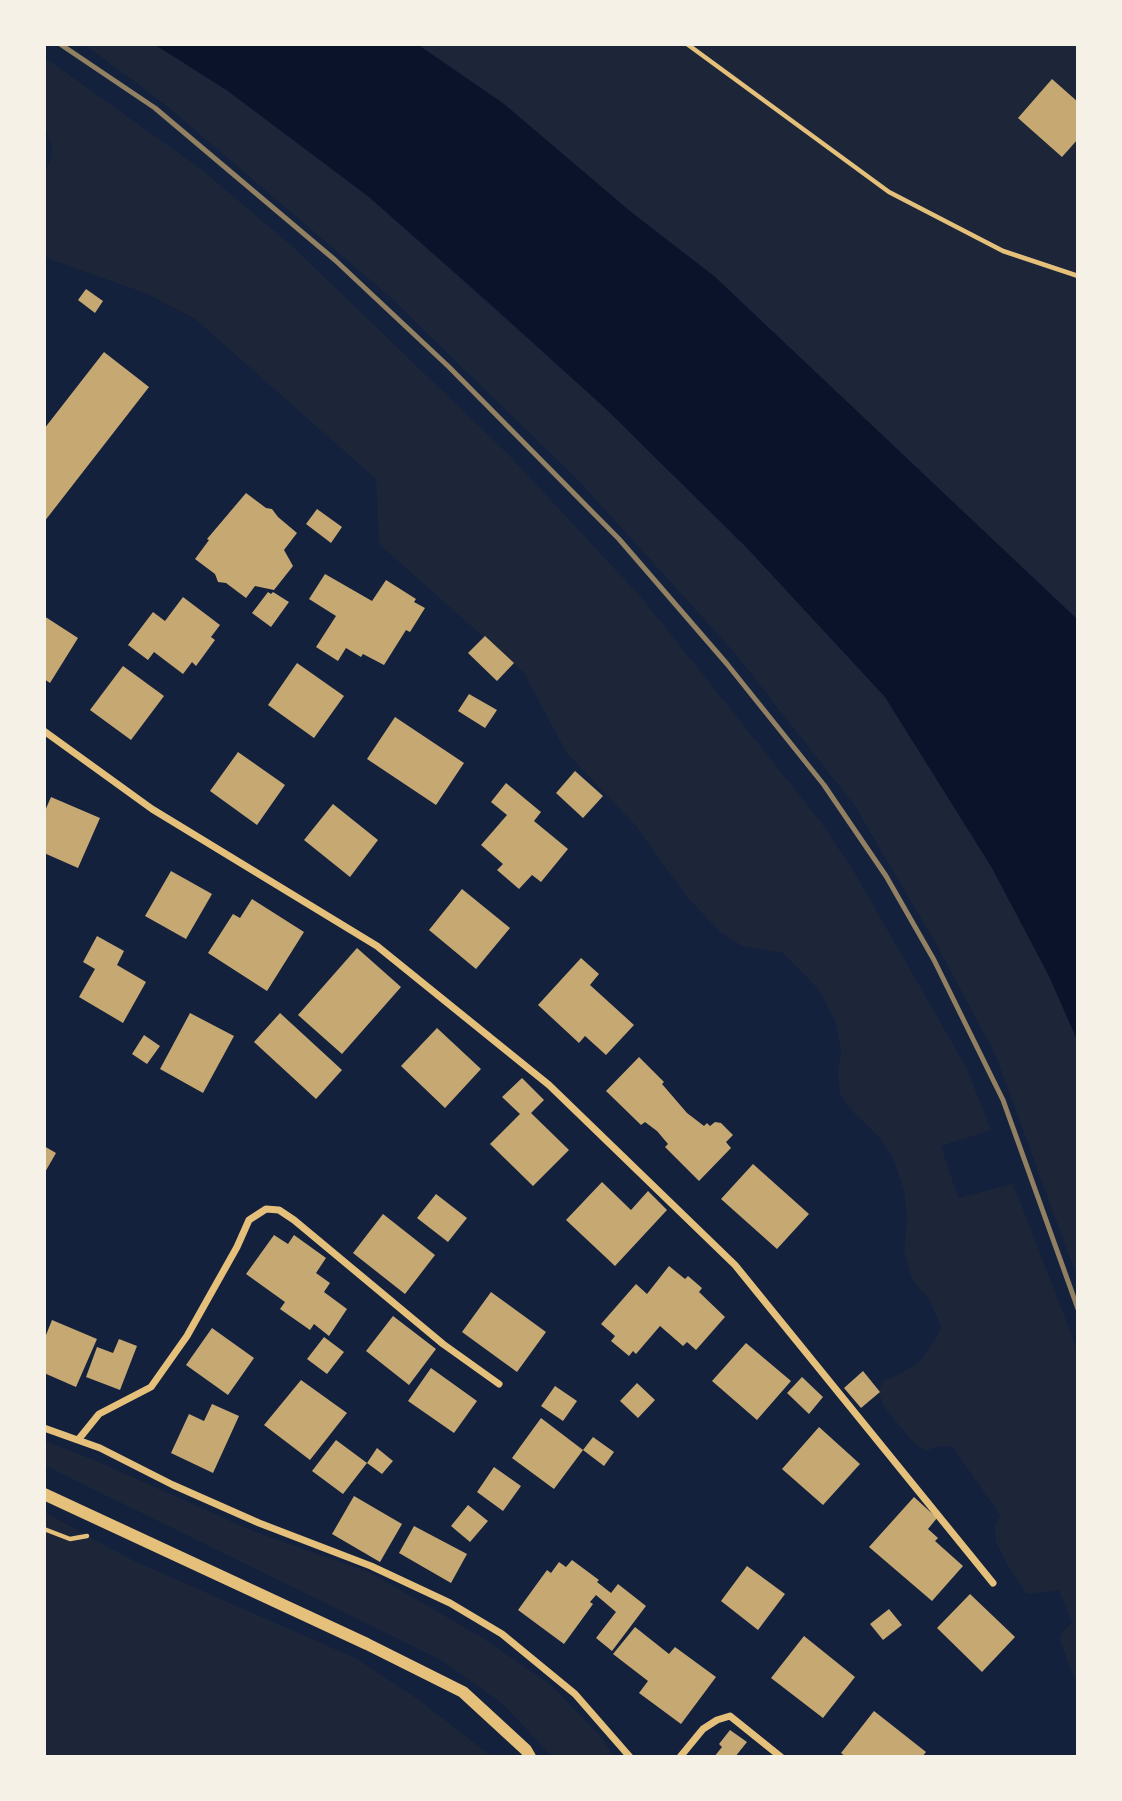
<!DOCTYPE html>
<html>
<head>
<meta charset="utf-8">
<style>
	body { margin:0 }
	#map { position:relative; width:1122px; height:1801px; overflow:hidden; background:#14213d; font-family:Mulish,sans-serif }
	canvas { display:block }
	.frame { position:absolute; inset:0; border:46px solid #f6f1e7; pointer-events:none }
</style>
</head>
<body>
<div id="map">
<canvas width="1122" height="1801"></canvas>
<div class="frame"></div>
</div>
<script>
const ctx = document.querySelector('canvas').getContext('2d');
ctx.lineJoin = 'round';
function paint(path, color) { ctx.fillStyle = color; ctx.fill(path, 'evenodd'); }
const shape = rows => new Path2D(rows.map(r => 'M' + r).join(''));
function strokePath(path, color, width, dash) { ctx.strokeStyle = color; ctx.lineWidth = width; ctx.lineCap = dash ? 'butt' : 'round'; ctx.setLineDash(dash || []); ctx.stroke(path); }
paint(shape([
	[84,44,154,44,228,91,369,197,605,408,747,548,885,697,992,868,1049,976,1078,1042,1078,1280,996,1056,940,951,855,806,734,652,580,482,389,296,166,105],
	[417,44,1078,44,1078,53,1076,56,1078,58,1078,620,714,276,631,212,504,104],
	[44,57,202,170,293,247,508,454,640,596,820,821,853,870,966,1067,991,1130,941,1146,958,1198,1013,1184,1078,1351,1078,1689,1060,1640,1063,1631,1072,1623,1059,1590,1027,1594,1007,1564,996,1541,995,1526,1000,1515,952,1446,938,1446,925,1451,911,1440,885,1408,878,1392,884,1380,894,1377,918,1363,936,1339,941,1327,929,1299,912,1279,904,1252,907,1217,904,1191,894,1160,879,1137,855,1114,840,1094,838,1073,841,1051,836,1023,819,990,783,953,742,946,720,932,688,898,635,825,566,752,524,673,379,544,376,479,194,318,145,293,44,257,44,173,51,159,52,148,44,123],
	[44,1441,92,1459,253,1531,371,1573,481,1637,551,1685,604,1740,613,1757,552,1757,503,1704,441,1660,44,1465],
	[44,1512,132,1560,355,1658,419,1700,492,1757,44,1757]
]), '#1d2539');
paint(shape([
	[154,44,417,44,504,104,631,212,714,276,1078,620,1078,1042,1049,976,992,868,885,697,747,548,605,408,487,301,369,197,228,91]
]), '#0b132b');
paint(shape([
	[1052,79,1078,102,1078,139,1062,157,1018,118],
	[86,289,103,301,95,313,78,300],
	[104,352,149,387,44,522,44,429],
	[246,493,266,508,272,509,278,517,297,533,284,550,293,566,274,590,255,586,246,598,226,583,218,582,215,574,195,559,209,540,207,539],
	[317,509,342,527,331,543,306,524],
	[325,574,372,601,386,580,416,599,414,602,425,608,410,632,406,630,384,665,363,654,361,657,346,648,338,661,316,647,336,616,309,599],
	[268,592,271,594,273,592,289,602,271,627,252,613],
	[183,597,220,625,211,637,215,640,196,666,192,662,183,674,154,652,148,660,128,645,153,612,165,621],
	[44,616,78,638,50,683,44,679],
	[485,636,514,663,497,681,468,653],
	[297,663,344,696,314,738,268,705],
	[123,666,164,696,131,740,90,710],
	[469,694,497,710,485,728,458,711],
	[395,717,464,763,436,805,367,759],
	[238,752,285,785,257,825,210,791],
	[575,771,603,796,583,818,556,793],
	[506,783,541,812,534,821,568,849,541,882,532,875,519,889,497,870,503,864,481,845,507,815,491,802],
	[51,797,100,818,78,868,44,853,44,813],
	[333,804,378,840,350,877,304,840],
	[171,871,212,894,186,939,145,916],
	[462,889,510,928,476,969,429,930],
	[252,899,304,932,267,991,208,953,233,914,240,918],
	[97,936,124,951,117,965,146,982,123,1023,79,997,95,969,83,962],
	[357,948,401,987,342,1054,298,1015],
	[581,958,599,974,590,985,634,1025,606,1055,585,1036,579,1043,538,1005],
	[190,1013,234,1036,203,1093,160,1069],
	[280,1013,342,1070,316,1099,254,1042],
	[437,1028,481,1069,445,1108,401,1066],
	[144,1035,160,1046,147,1064,132,1054],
	[639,1057,664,1082,662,1084,687,1113,704,1126,707,1123,710,1126,715,1122,721,1123,733,1135,726,1142,731,1148,699,1181,665,1147,668,1144,657,1131,645,1122,641,1125,606,1091],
	[522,1078,544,1100,531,1113,569,1150,533,1186,490,1144,520,1114,502,1097],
	[44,1146,56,1153,44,1174],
	[753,1164,809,1214,777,1249,721,1199],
	[602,1182,631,1210,648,1191,667,1210,615,1266,566,1220],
	[436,1194,467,1218,448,1242,417,1218],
	[383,1214,435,1255,405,1294,353,1253],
	[274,1235,288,1244,294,1235,326,1258,316,1273,330,1283,324,1292,347,1309,329,1336,314,1324,310,1330,280,1309,285,1302,246,1274],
	[669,1266,685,1279,688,1276,702,1288,699,1292,725,1317,696,1350,687,1342,683,1346,660,1326,636,1354,633,1351,629,1356,611,1341,615,1336,601,1324,636,1284,647,1294],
	[491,1292,546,1332,517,1372,462,1332],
	[393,1316,436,1349,409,1385,366,1351],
	[52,1320,97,1339,76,1387,44,1373,44,1340],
	[212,1328,254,1358,228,1395,186,1365],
	[324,1337,344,1352,327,1374,307,1359],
	[119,1339,137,1346,120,1390,86,1377,97,1347,113,1353],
	[746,1343,791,1381,757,1420,712,1381],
	[431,1368,477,1401,454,1433,408,1401],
	[863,1371,880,1392,861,1408,844,1388],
	[802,1377,823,1397,809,1414,787,1393],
	[301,1380,347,1413,310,1460,264,1425],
	[637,1383,655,1400,638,1418,620,1401],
	[555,1386,577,1401,563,1421,541,1406],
	[212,1404,239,1416,213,1473,171,1453,189,1414,204,1421],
	[541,1418,583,1450,554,1489,512,1458],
	[819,1427,860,1464,823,1505,782,1469],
	[593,1437,614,1452,604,1466,583,1450],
	[336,1440,367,1463,343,1494,312,1471],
	[377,1448,393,1461,382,1474,367,1463],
	[494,1467,521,1486,503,1511,477,1492],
	[354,1496,402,1524,380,1562,332,1534],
	[914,1497,937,1518,928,1529,938,1538,935,1541,963,1566,932,1601,869,1547],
	[468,1505,488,1521,470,1542,451,1526],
	[414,1526,467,1554,451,1583,399,1553],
	[572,1560,599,1580,597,1582,611,1593,618,1584,646,1606,612,1651,596,1638,616,1612,596,1595,590,1602,593,1604,564,1644,518,1610,547,1570,551,1573,559,1562,566,1567],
	[747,1566,785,1594,758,1630,721,1601],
	[970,1594,1015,1637,982,1672,937,1628],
	[889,1609,902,1625,883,1640,870,1624],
	[635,1627,669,1654,675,1647,716,1677,681,1724,639,1693,648,1681,613,1654],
	[804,1636,855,1677,823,1718,771,1678],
	[874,1711,926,1752,922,1757,846,1757,841,1753],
	[730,1730,747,1742,735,1757,714,1757,722,1747,719,1744]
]), '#c6a872');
strokePath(shape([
	[687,44,889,192,1003,251,1078,276],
	[44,1529,70,1539,87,1536]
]), '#e5c07b', 4.5);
strokePath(shape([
	[44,731,152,809,377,946,549,1085,735,1265,993,1583],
	[44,1428,100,1448,173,1485,259,1523,371,1566,450,1603,502,1634,575,1694,630,1757],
	[78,1440,99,1414,151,1387,187,1336,237,1247,249,1220,266,1209,279,1210,294,1220,443,1344,499,1384],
	[680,1757,703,1729,717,1720,730,1716,781,1757]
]), '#e5c07b', 7);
strokePath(shape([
	[44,1494,367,1644,463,1692,526,1750,530,1757]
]), '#e5c07b', 12);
strokePath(shape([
	[60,44,155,108,335,260,449,367,619,539,727,664,824,785,886,876,934,960,1003,1100,1078,1309]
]), '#918062', 5);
</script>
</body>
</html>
